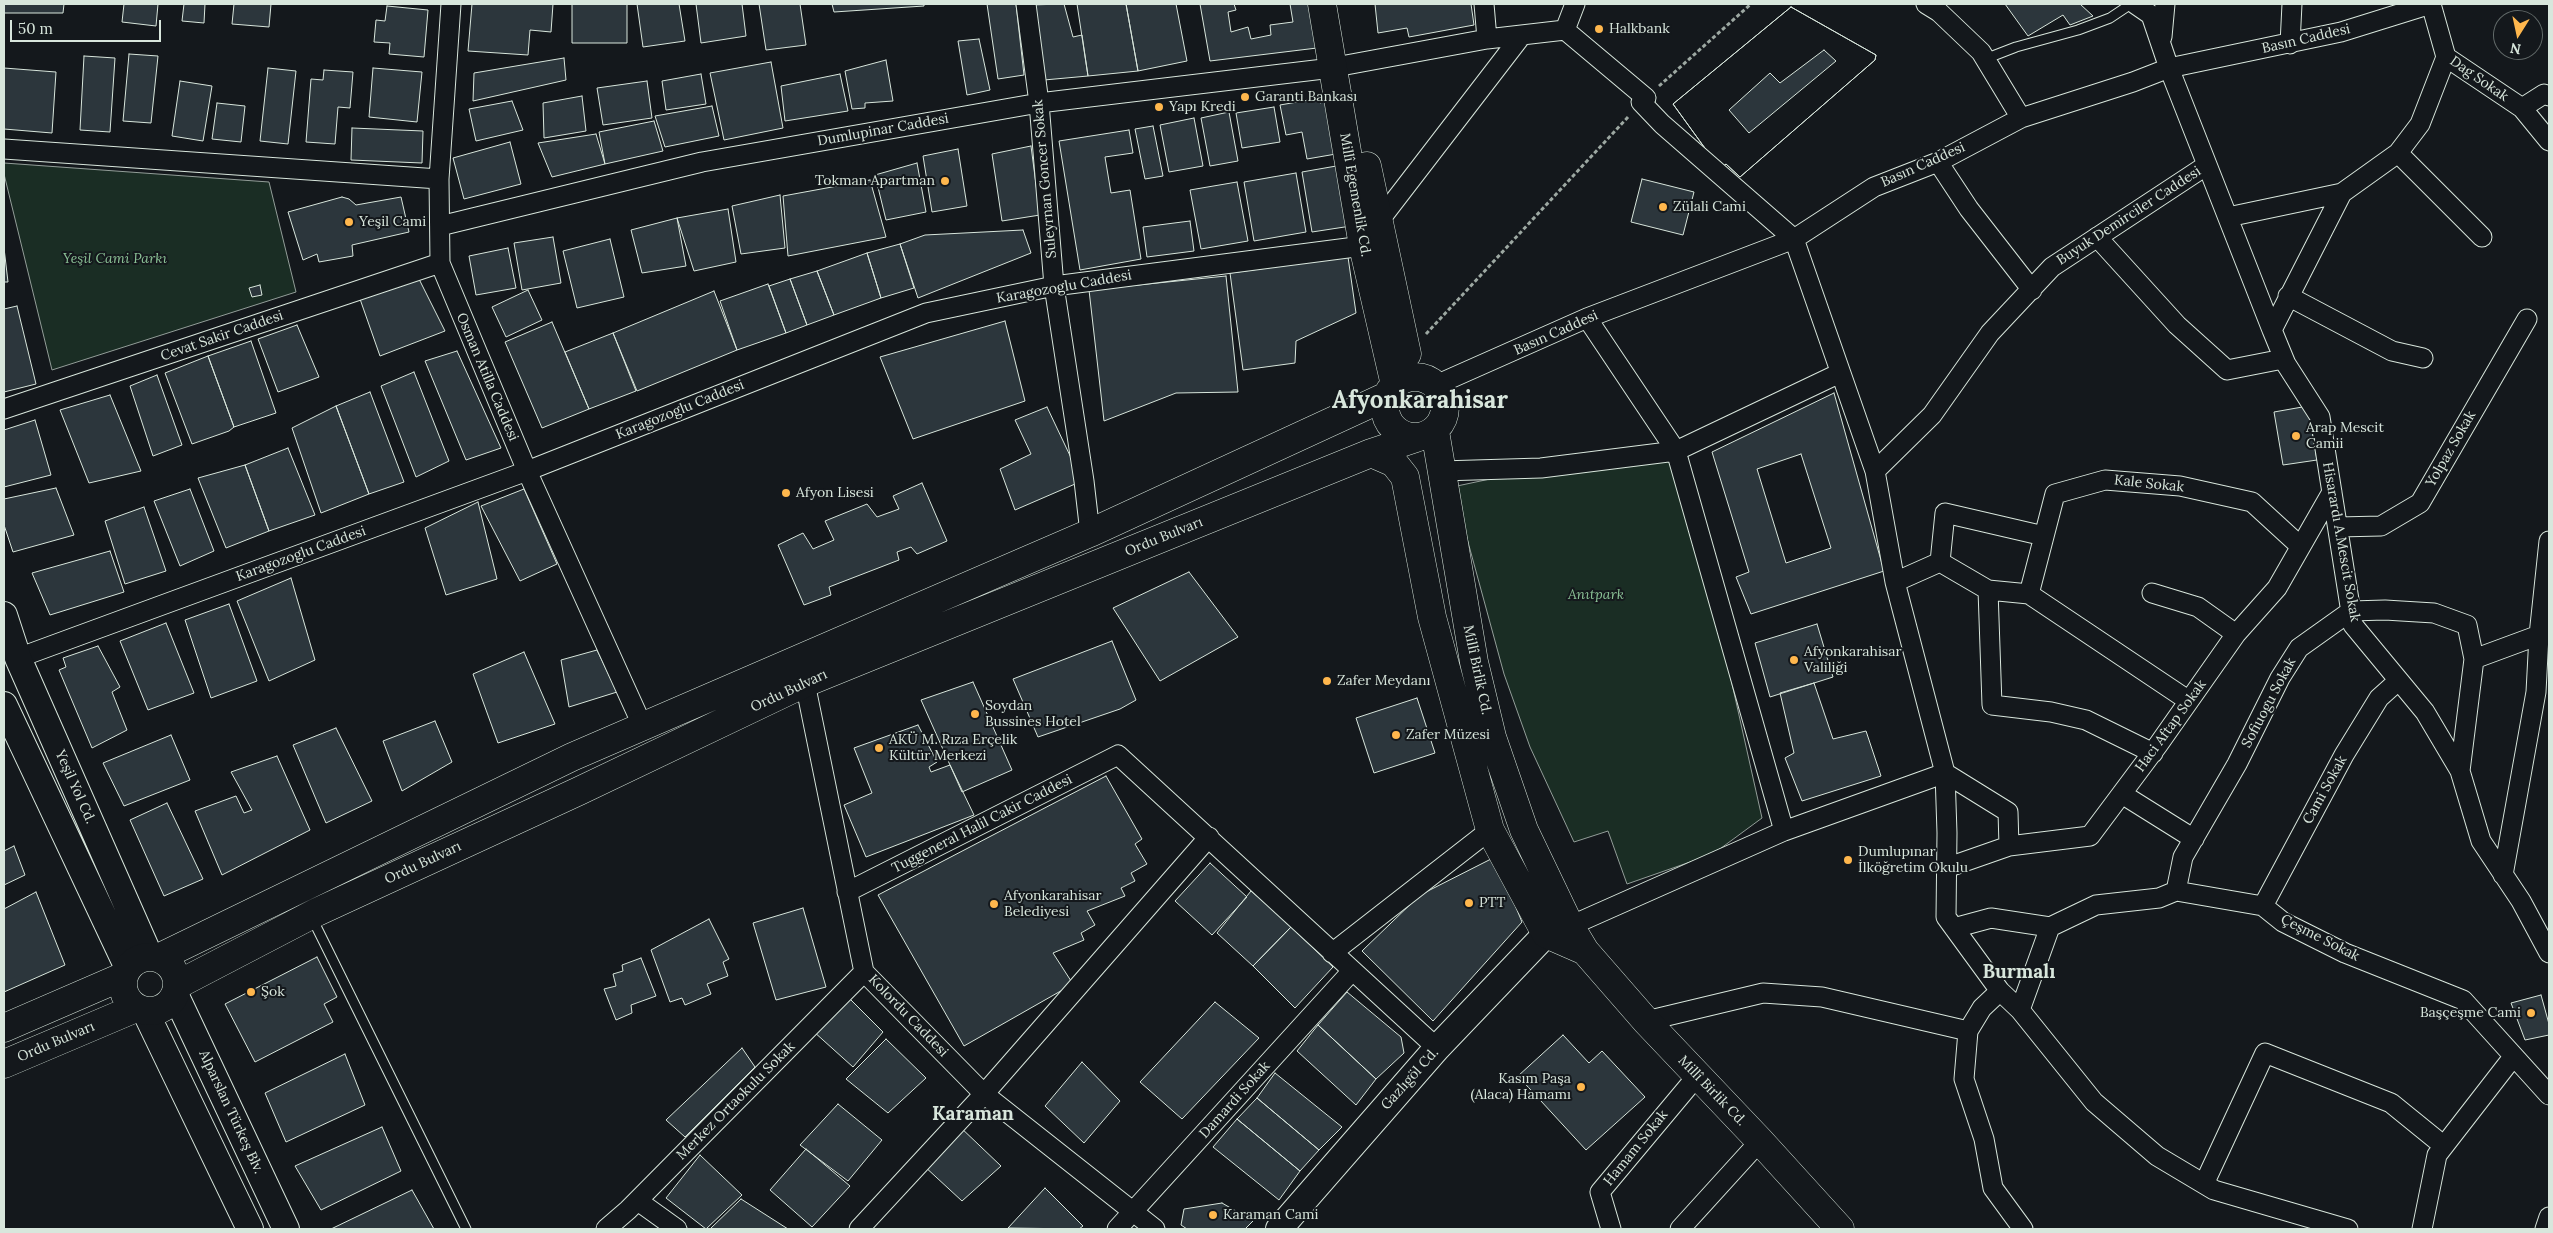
<!DOCTYPE html>
<html>
<head>
<meta charset="utf-8">
<style>
	body { margin:0 }
	#map { position:relative; width:2553px; height:1233px; overflow:hidden; background:#14181c; font-family:Lora,serif }
	canvas { display:block }
	.frame { position:absolute; inset:0; border:5px solid #d8e6dc; pointer-events:none }
	.north { position:absolute; left:2493px; top:10px; width:50px; height:50px; box-sizing:border-box; background:#14181c; border:1px solid #626a69; border-radius:50%; rotate:190deg; font-size:14px; font-weight:700; line-height:20px; text-align:center; color:#d8e6dc }
	.north::after { content:''; display:block; margin:auto; width:18px; height:22px; background:#ffb74d; clip-path:polygon(50% 0,100% 100%,50% 72%,0 100%) }
	.scale { position:absolute; left:10px; top:20px; width:151px; height:22px; box-sizing:border-box; border:2px solid #d8e6dc; border-top:0; padding-left:6px; font-size:15px; line-height:18px; white-space:nowrap; color:#d8e6dc; -webkit-text-stroke:4px #14181c; paint-order:stroke }
</style>
</head>
<body>
<div id="map">
<canvas width="2553" height="1233"></canvas>
<div class="frame"></div>
<div class="north">N</div>
<div class="scale">50 m</div>
</div>
<script>
const ctx = document.querySelector('canvas').getContext('2d');
ctx.lineJoin = 'round';
function paint(path, color) { ctx.fillStyle = color; ctx.fill(path, 'evenodd'); }
const shape = rows => new Path2D(rows.map(r => 'M' + r).join(''));
function strokePath(path, color, width, dash) { ctx.strokeStyle = color; ctx.lineWidth = width; ctx.lineCap = dash ? 'butt' : 'round'; ctx.setLineDash(dash || []); ctx.stroke(path); }
function drawText(font, color, halo, rows, align = 'center') {
  ctx.font = font + ' Lora,serif'; ctx.lineWidth = 4; ctx.setLineDash([]); ctx.textBaseline = 'middle'; ctx.strokeStyle = halo; ctx.fillStyle = color; for (const [text, x, y, turn = 0] of rows) {
    ctx.save(); ctx.translate(x, y); ctx.rotate((+turn || 0) * Math.PI / 180); ctx.textAlign = isNaN(turn) ? turn : align; if (halo) ctx.strokeText(text, 0, 0); ctx.fillText(text, 0, 0); ctx.restore();
  }
}
const green = shape([
	[4,163,269,182,296,292,52,370,4,174,4,163],
	[1672,461,1724,648,1762,818,1713,854,1627,884,1608,831,1574,842,1530,747,1504,674,1456,498,1457,486,1490,479,1672,461]
]);
paint(green, '#1a2d24');
strokePath(green, '#939e99', 1);
const building = shape([
	[4,4,64,4,63,13,4,13,4,4],
	[124,4,158,4,156,26,122,22,124,4],
	[184,4,205,4,204,23,182,21,184,4],
	[234,4,271,4,269,27,232,24,234,4],
	[472,4,553,4,551,32,530,30,528,55,468,51,472,4],
	[572,4,627,4,627,43,572,43,572,4],
	[637,4,679,4,685,41,643,47,637,4],
	[696,4,742,4,746,36,701,43,696,4],
	[759,4,800,4,806,45,766,50,759,4],
	[832,4,924,4,924,6,834,12,832,4],
	[987,4,1016,4,1024,75,998,79,987,4],
	[1064,4,1073,37,1082,35,1088,76,1044,80,1029,5,1064,4],
	[1077,4,1126,4,1138,71,1088,76,1077,4],
	[1126,4,1176,4,1187,61,1138,71,1126,4],
	[1200,4,1310,4,1317,48,1210,61,1200,4],
	[1234,4,1290,4,1293,22,1270,25,1271,35,1251,39,1248,27,1231,32,1228,12,1236,10,1234,4],
	[1375,4,1471,4,1474,25,1409,37,1407,28,1378,33,1375,4],
	[2005,4,2080,4,2093,16,2070,25,2063,15,2028,36,2005,4],
	[387,6,428,10,424,57,389,54,390,43,374,42,376,20,385,21,387,6],
	[1791,7,1876,55,1875,60,1740,177,1726,164,1720,169,1673,104,1791,7],
	[1824,50,1836,61,1749,133,1729,110,1770,73,1780,83,1824,50],
	[1791,7,1876,55,1875,60,1740,177,1726,164,1720,169,1673,104,1791,7],
	[979,39,990,90,967,95,958,41,979,39],
	[129,54,158,56,151,123,123,121,129,54],
	[84,56,115,58,110,132,80,130,84,56],
	[564,58,566,80,473,101,474,73,564,58],
	[886,60,893,101,865,103,865,108,852,109,845,71,886,60],
	[771,62,783,128,724,140,710,73,771,62],
	[4,68,56,72,52,133,4,129,4,68],
	[268,68,296,71,288,144,260,141,268,68],
	[373,68,422,72,417,122,369,117,373,68],
	[324,70,353,72,350,108,338,107,335,144,306,142,311,79,323,80,324,70],
	[701,74,706,104,666,110,662,81,701,74],
	[840,74,848,111,785,121,781,86,840,74],
	[180,81,212,86,203,141,172,136,180,81],
	[647,81,652,118,603,125,597,88,647,81],
	[582,96,586,131,544,138,543,103,582,96],
	[1320,98,1320,103,1326,101,1336,154,1307,159,1302,132,1286,135,1280,105,1320,98],
	[512,101,523,130,476,141,469,109,512,101],
	[217,103,245,106,241,142,212,139,217,103],
	[712,106,719,136,665,147,655,116,712,106],
	[1274,107,1280,142,1242,148,1236,113,1274,107],
	[1229,112,1238,161,1210,166,1201,118,1229,112],
	[1194,118,1203,166,1169,172,1160,125,1194,118],
	[654,121,663,151,605,164,599,132,654,121],
	[1153,126,1163,176,1145,179,1135,129,1153,126],
	[352,128,423,131,422,163,351,160,352,128],
	[1129,130,1133,153,1105,157,1111,193,1130,190,1141,259,1080,270,1059,141,1129,130],
	[596,134,605,164,552,177,538,143,596,134],
	[510,142,521,184,464,199,453,158,510,142],
	[1031,146,1040,215,1002,221,992,154,1031,146],
	[958,149,967,206,932,212,923,156,958,149],
	[917,163,926,212,886,220,875,175,917,163],
	[1342,165,1351,226,1312,232,1302,172,1342,165],
	[1296,173,1306,232,1254,241,1244,182,1296,173],
	[1642,179,1694,192,1683,235,1631,222,1642,179],
	[870,180,886,237,788,256,783,196,870,180],
	[1237,182,1248,241,1201,249,1190,190,1237,182],
	[780,195,785,248,741,254,732,206,780,195],
	[342,197,349,199,356,205,401,197,409,232,352,245,353,256,319,262,317,254,303,260,288,212,342,197],
	[728,209,736,262,694,271,677,218,728,209],
	[677,218,686,266,642,273,631,230,677,218],
	[1190,221,1194,251,1147,257,1143,227,1190,221],
	[1023,230,1031,253,918,298,900,244,925,235,1023,230],
	[553,237,561,283,522,290,514,243,553,237],
	[610,239,624,297,577,308,563,251,610,239],
	[900,244,914,288,881,298,867,253,900,244],
	[4,248,8,282,4,282,4,248],
	[508,248,516,288,476,295,469,256,508,248],
	[867,253,881,298,834,315,817,271,867,253],
	[1348,257,1356,313,1296,341,1295,363,1243,370,1230,273,1348,257],
	[817,271,834,315,807,325,790,279,817,271],
	[417,275,445,331,380,356,360,299,417,275],
	[1226,276,1238,392,1176,393,1104,421,1089,290,1226,276],
	[790,279,807,325,786,333,769,286,790,279],
	[768,284,786,333,737,350,720,301,768,284],
	[260,285,262,295,252,297,249,288,260,285],
	[528,290,542,320,506,337,492,307,528,290],
	[714,291,737,350,637,391,613,333,714,291],
	[17,306,36,384,4,392,4,309,17,306],
	[1005,321,1025,401,913,439,880,357,1005,321],
	[552,322,589,409,542,428,505,342,552,322],
	[297,325,319,377,278,392,258,339,297,325],
	[613,333,636,391,589,409,565,352,613,333],
	[251,341,276,413,234,427,208,356,251,341],
	[457,351,501,448,466,460,425,361,457,351],
	[208,356,234,427,229,431,192,444,165,373,208,356],
	[414,372,449,461,416,477,381,386,414,372],
	[157,375,182,445,153,456,130,386,157,375],
	[370,392,404,482,369,494,336,406,370,392],
	[1834,393,1884,571,1751,614,1736,577,1749,572,1712,452,1834,393],
	[1801,454,1831,548,1786,563,1757,469,1801,454],
	[110,395,141,471,89,483,60,410,110,395],
	[336,406,369,494,321,513,292,428,336,406],
	[2308,406,2317,460,2283,465,2274,412,2308,406],
	[1047,407,1082,481,1015,510,1000,469,1031,454,1015,420,1047,407],
	[35,420,51,475,4,487,4,430,35,420],
	[288,448,315,515,269,531,245,465,288,448],
	[245,465,269,531,226,548,198,478,245,465],
	[922,483,947,541,917,554,911,547,897,552,899,560,829,587,831,595,804,605,778,545,803,533,813,549,834,540,825,521,867,504,877,517,899,509,893,496,922,483],
	[56,488,74,535,13,552,4,525,4,499,56,488],
	[190,489,214,551,180,566,154,501,190,489],
	[524,489,557,564,520,581,481,506,524,489],
	[478,502,497,579,446,595,425,528,478,502],
	[144,507,166,571,125,584,105,521,144,507],
	[110,551,124,592,50,615,32,573,110,551],
	[1189,572,1238,637,1160,681,1113,608,1189,572],
	[291,578,315,660,269,681,237,601,291,578],
	[229,604,257,681,211,698,185,620,229,604],
	[166,623,194,693,148,710,120,641,166,623],
	[1817,624,1833,677,1770,697,1755,643,1817,624],
	[1112,641,1136,700,1120,709,1038,737,1013,679,1112,641],
	[98,646,120,687,112,692,127,730,92,748,59,670,66,667,63,658,98,646],
	[597,650,617,692,569,707,561,660,597,650],
	[524,652,555,724,498,743,473,674,524,652],
	[973,682,1012,770,962,792,921,700,973,682],
	[1814,683,1833,739,1866,731,1881,776,1802,801,1785,758,1794,753,1780,693,1814,683],
	[1417,698,1435,753,1374,773,1356,718,1417,698],
	[435,721,452,762,402,791,383,741,435,721],
	[918,725,937,762,929,767,931,772,950,765,974,815,866,857,844,805,872,793,854,748,918,725],
	[336,728,372,801,326,823,293,745,336,728],
	[171,735,190,780,124,806,103,763,171,735],
	[277,756,310,830,222,875,195,811,236,796,244,813,252,810,231,772,277,756],
	[1106,776,1142,839,1135,844,1147,864,1131,873,1135,881,1121,888,1125,896,1087,911,1095,925,1081,933,1084,940,1053,953,1073,984,964,1046,878,895,1106,776],
	[167,803,203,879,164,896,130,820,167,803],
	[14,846,25,875,4,885,4,851,14,846],
	[1495,857,1522,922,1433,1021,1362,951,1420,895,1495,857],
	[1210,863,1247,897,1212,935,1175,901,1210,863],
	[1251,891,1292,926,1253,966,1217,933,1251,891],
	[36,892,65,965,4,992,4,909,36,892],
	[803,908,826,987,776,1000,753,923,803,908],
	[709,919,729,959,723,962,728,976,707,984,711,994,685,1005,682,998,670,1002,651,950,709,919],
	[1291,927,1333,967,1295,1008,1253,966,1291,927],
	[317,957,337,997,324,1004,333,1022,255,1062,225,1004,317,957],
	[641,958,656,996,631,1005,632,1013,616,1020,604,989,616,986,613,974,623,971,622,965,641,958],
	[1347,992,1401,1037,1404,1053,1376,1079,1318,1025,1347,992],
	[2541,995,2549,1024,2549,1035,2525,1040,2511,1003,2541,995],
	[848,997,883,1032,853,1067,813,1031,848,997],
	[1215,1002,1259,1038,1182,1119,1140,1082,1215,1002],
	[1318,1025,1376,1079,1356,1105,1297,1051,1318,1025],
	[1563,1035,1589,1063,1602,1051,1645,1097,1586,1150,1518,1076,1563,1035],
	[886,1039,926,1078,888,1113,846,1079,886,1039],
	[742,1048,755,1067,685,1137,666,1120,742,1048],
	[345,1054,365,1105,286,1142,265,1093,345,1054],
	[1082,1062,1120,1101,1084,1143,1045,1106,1082,1062],
	[1275,1073,1342,1127,1319,1150,1257,1098,1275,1073],
	[1257,1098,1319,1150,1300,1171,1237,1119,1257,1098],
	[838,1104,882,1140,848,1181,800,1145,838,1104],
	[1237,1119,1300,1171,1279,1200,1213,1147,1237,1119],
	[958,1125,1001,1166,962,1201,923,1165,958,1125],
	[382,1127,401,1171,321,1210,295,1166,382,1127],
	[806,1149,850,1186,812,1227,770,1190,806,1149],
	[700,1155,742,1195,706,1229,666,1198,700,1155],
	[1045,1188,1083,1226,1079,1229,1008,1228,1045,1188],
	[412,1190,434,1229,331,1229,412,1190],
	[741,1199,788,1229,710,1229,741,1199],
	[1222,1203,1253,1221,1245,1229,1187,1229,1181,1225,1184,1209,1222,1203]
]);
paint(building, '#2c363c');
strokePath(building, '#d8e6dc', 1);
const lane = shape([
	[1985,59,2016,47,2078,30,2110,18,2131,4],
	[312,918,466,1229]
]);
const street = shape([
	[451,4,439,179,440,263,527,471,643,727],
	[1026,4,1039,103,1054,286,1084,481,1090,533],
	[1484,4,1487,39],
	[1926,4,1939,12,1981,52,2021,118],
	[2135,4,2151,15,2169,68,2272,330],
	[2431,4,2446,57,2522,108,2549,141],
	[1565,30,1575,4],
	[2162,37,2165,4],
	[2290,44,2292,4],
	[1346,65,1487,39,1565,30,1646,98],
	[1641,102,1662,124,1794,239,1875,471,1895,582,1945,773,1947,833,1946,917,2000,991,2020,1010,2094,1102,2157,1156,2214,1190,2348,1229],
	[2522,108,2544,94,2549,96],
	[4,149,439,179],
	[2398,153,2482,237],
	[1938,162,1969,209,2032,290],
	[2342,193,2272,330,2286,364,2320,417,2353,625,2425,712,2460,771,2481,841,2521,901,2549,953],
	[2228,217,2342,193,2398,153,2420,124,2446,57],
	[1379,221,1522,35],
	[440,226,702,162,1039,103,1332,68],
	[2097,237,2177,325,2227,370,2283,359],
	[2288,296,2392,351,2423,358],
	[1587,318,1676,451,1784,831],
	[1436,385,1587,318,1794,239,1874,187,1938,162,2021,118,2133,82,2169,68,2341,32,2431,4],
	[4,409,440,263],
	[1441,471,1541,468,1676,451,1840,373],
	[1875,471,1932,415,1990,333,2052,267,2207,165],
	[2338,527,2381,526,2420,503,2527,319],
	[1940,562,1945,513,2044,536],
	[1895,582,1940,562,1988,590,2029,594,2189,701],
	[1988,590,1992,705,2051,712,2086,720,2153,753],
	[2152,593,2198,607,2236,634],
	[2029,594,2055,494,2105,480,2180,486,2252,502,2300,546],
	[18,658,527,471,926,313,1054,286,1363,246],
	[2474,659,2539,635],
	[805,683,864,972,984,1094,1155,1229],
	[2122,794,2194,839],
	[1946,868,2009,846,2090,836,2158,745,2236,634,2277,588,2332,492],
	[2503,875,2536,692,2539,635,2549,541],
	[2176,891,2183,857,2237,764,2280,678,2299,648,2351,611,2385,610,2434,613,2467,625,2474,659,2460,771],
	[847,892,1118,755,1437,1048],
	[2263,906,2344,755,2379,698,2398,681],
	[1570,926,1784,831,1945,773,2008,812,2009,846],
	[1954,928,1991,918,2050,927],
	[1332,953,1490,830],
	[2000,991,1982,1008,1968,1031,1964,1079,1984,1139,1993,1188,2023,1229],
	[2020,1010,2050,927,2096,905,2159,898,2176,891,2263,906,2283,922,2345,953,2463,1000,2549,1095],
	[1646,1021,1763,993,1822,997,1968,1031],
	[2204,1184,2265,1053,2391,1103,2444,1146],
	[638,1201,677,1229],
	[606,1229,628,1210,864,972],
	[859,1229,984,1094,1209,837],
	[1117,1229,1352,971],
	[1611,1229,1600,1192,1697,1076],
	[1680,1229,1760,1141],
	[2422,1229,2437,1155,2513,1057],
	[2545,1229,2549,1217]
]);
const secondary = shape([
	[4,615,18,658,150,957],
	[4,705,128,968],
	[175,994,286,1229],
	[145,1011,250,1229],
	[1279,1229,1437,1048,1546,934]
]);
const primary = shape([
	[1322,4,1363,246,1395,385],
	[1367,166,1407,354],
	'1385 407a30 30 0 1 1 60 0a30 30 0 1 1-60 0Z',
	[1435,431,1474,662,1492,737,1524,830,1570,926,1585,951,1646,1021,1760,1141,1840,1229],
	[1371,453,1394,463,1405,477,1432,617,1490,830,1546,934,1585,951],
	'123 984a27 27 0 1 1 54 0a27 27 0 1 1-54 0Z',
	[158,958,572,757,1090,533,1387,396],
	[177,985,317,912,579,791,805,683,1371,453,1419,437],
	[4,1028,124,976],
	[4,1064,136,1008]
]);
strokePath(lane, '#d8e6dc', 11);
strokePath(street, '#d8e6dc', 21);
strokePath(secondary, '#d8e6dc', 28);
strokePath(primary, '#d8e6dc', 29);
strokePath(shape([
	[1659,86,1751,4],
	[1426,334,1628,117]
]), '#9da8a2', 3, [4, 2.5]);
strokePath(lane, '#14181c', 9);
strokePath(street, '#14181c', 19);
strokePath(secondary, '#14181c', 26);
strokePath(primary, '#14181c', 28);
for (const [x, y, r, color] of [
	[1599,29,5,"#ffb74d"],
	[1245,97,5,"#ffb74d"],
	[1159,107,5,"#ffb74d"],
	[945,181,5,"#ffb74d"],
	[1663,207,5,"#ffb74d"],
	[349,222,5,"#ffb74d"],
	[2296,436,5,"#ffb74d"],
	[786,493,5,"#ffb74d"],
	[1794,660,5,"#ffb74d"],
	[1327,681,5,"#ffb74d"],
	[975,714,5,"#ffb74d"],
	[1396,735,5,"#ffb74d"],
	[879,748,5,"#ffb74d"],
	[1848,860,5,"#ffb74d"],
	[1469,903,5,"#ffb74d"],
	[994,904,5,"#ffb74d"],
	[251,992,5,"#ffb74d"],
	[2531,1013,5,"#ffb74d"],
	[1581,1087,5,"#ffb74d"],
	[1213,1215,5,"#ffb74d"]
]) { const dot = new Path2D(); dot.arc(x, y, r, 0, 2 * Math.PI); ctx.fillStyle = color; ctx.fill(dot); strokePath(dot, '#14181c', 2); }
drawText('14px', '#d8e6dc', '#14181c', [
	["Halkbank",1609,29],
	["Garanti Bankası",1255,97],
	["Yapı Kredi",1169,107],
	["Tokman Apartman",935,181,"right"],
	["Zülali Cami",1673,207],
	["Yeşil Cami",359,222],
	["Arap Mescit",2306,428],
	["Camii",2306,444],
	["Afyon Lisesi",796,493],
	["Afyonkarahisar",1804,652],
	["Valiliği",1804,668],
	["Zafer Meydanı",1337,681],
	["Soydan",985,706],
	["Bussines Hotel",985,722],
	["Zafer Müzesi",1406,735],
	["AKÜ M. Rıza Erçelik",889,740],
	["Kültür Merkezi",889,756],
	["Dumlupınar",1858,852],
	["İlköğretim Okulu",1858,868],
	["Afyonkarahisar",1004,896],
	["Belediyesi",1004,912],
	["PTT",1479,903],
	["Şok",261,992],
	["Başçeşme Cami",2521,1013,"right"],
	["Kasım Paşa",1571,1079,"right"],
	["(Alaca) Hamamı",1571,1095,"right"],
	["Karaman Cami",1223,1215]
], 'left');
drawText('14px', '#d8e6dc', '#14181c', [
	["Basın Caddesi",2306,39,-13],
	["Dag Sokak",2479,79,35],
	["Dumlupinar Caddesi",883,130,-10],
	["Basın Caddesi",1923,165,-24],
	["Suleyrnan Goncer Sokak",1045,179,-95],
	["Millî Egemenlik Cd.",1355,195,80],
	["Buyuk Demirciler Caddesi",2129,216,-33],
	["Karagozoglu Caddesi",1064,287,-10],
	["Basın Caddesi",1556,333,-24],
	["Cevat Sakir Caddesi",222,336,-19],
	["Osman Atilla Caddesi",487,377,67],
	["Karagozoglu Caddesi",680,410,-22],
	["Yolpaz Sokak",2451,449,-60],
	["Kale Sokak",2149,484,6],
	["Ordu Bulvarı",1164,537,-22],
	["Hisarardı A.Mescit Sokak",2341,542,80],
	["Karagozoglu Caddesi",301,554,-20],
	["Millî Birlik Cd.",1477,670,78],
	["Ordu Bulvarı",789,691,-25],
	["Sofiuogu Sokak",2269,703,-62],
	["Haci Aftap Sokak",2171,726,-54],
	["Yeşil Yol Cd.",75,787,66],
	["Cami Sokak",2325,790,-61],
	["Tuggeneral Halil Cakir Caddesi",982,824,-27],
	["Ordu Bulvarı",423,863,-25],
	["Çeşme Sokak",2320,938,27],
	["Kolordu Caddesi",908,1016,46],
	["Ordu Bulvarı",56,1042,-23],
	["Gazlıgöl Cd.",1410,1079,-48],
	["Millî Birlik Cd.",1712,1091,46],
	["Damardi Sokak",1235,1100,-48],
	["Merkez Ortaokulu Sokak",736,1101,-45],
	["Alparslan Türkeş Blv.",231,1112,65],
	["Hamam Sokak",1636,1148,-51]
]);
drawText('italic 14px', '#8ac095', '#14181c', [
	["Yeşil Cami Parkı",115,259],
	["Anıtpark",1596,595]
]);
drawText('bold 19px', '#d8e6dc', '#14181c', [
	["Burmalı",2019,973],
	["Karaman",973,1115]
]);
drawText('bold 24px', '#d8e6dc', '#14181c', [
	["Afyonkarahisar",1420,401]
]);
</script>
</body>
</html>
